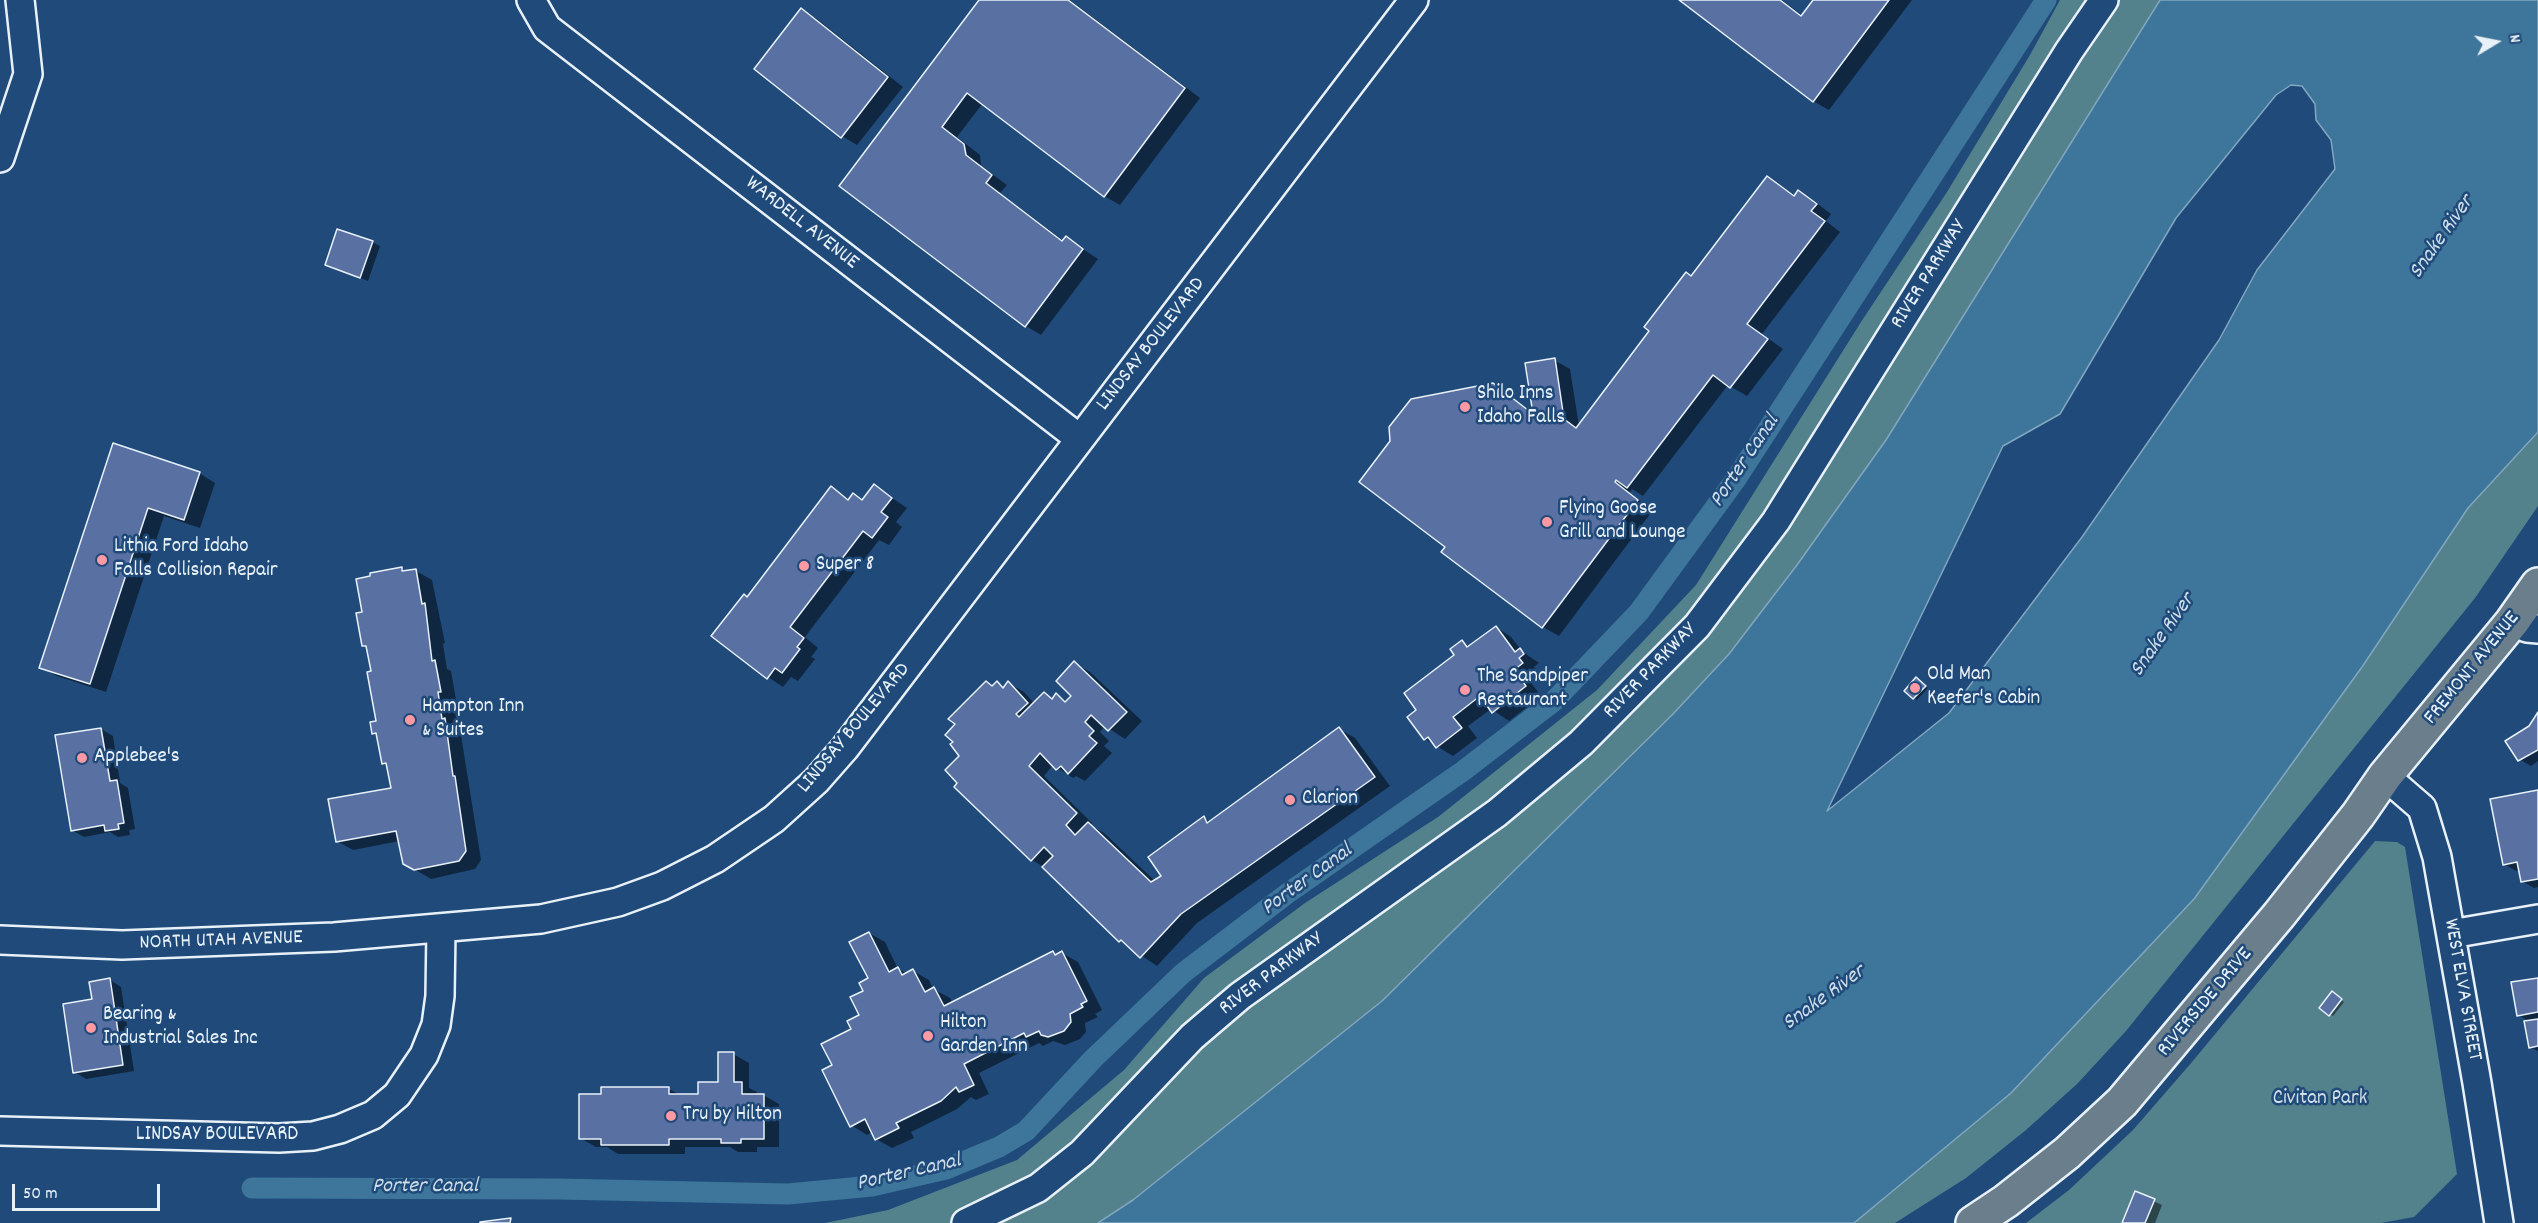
<!DOCTYPE html>
<html>
<head>
<meta charset="utf-8">
<style>
	body { margin:0 }
	#map { position:relative; width:2538px; height:1223px; overflow:hidden; background:#1f4a7a; font-family:Dekko,sans-serif }
	canvas { display:block }
	.north { position:absolute; left:2466px; top:12px; width:60px; height:60px; -webkit-text-stroke:4px #1f4a7a; paint-order:stroke; rotate:80deg; font-size:16px; font-weight:700; line-height:24px; text-align:center; color:#e8f1f8 }
	.north::after { content:''; display:block; margin:auto; width:21px; height:27px; background:#e8f1f8; clip-path:polygon(50% 0,100% 100%,50% 72%,0 100%) }
	.scale { position:absolute; left:12px; top:1184px; width:148px; height:27px; box-sizing:border-box; border:3px solid #e8f1f8; border-top:0; padding-left:8px; font-size:18px; line-height:21px; white-space:nowrap; color:#e8f1f8; -webkit-text-stroke:4px #1f4a7a; paint-order:stroke }
</style>
</head>
<body>
<div id="map">
<canvas width="2538" height="1223"></canvas>
<div class="north">N</div>
<div class="scale">50 m</div>
</div>
<script>
const ctx = document.querySelector('canvas').getContext('2d');
ctx.lineJoin = 'round';
function paint(path, color) { ctx.fillStyle = color; ctx.fill(path, 'evenodd'); }
const shape = rows => new Path2D(rows.map(r => 'M' + r).join(''));
function strokePath(path, color, width, dash) { ctx.strokeStyle = color; ctx.lineWidth = width; ctx.lineCap = dash ? 'butt' : 'round'; ctx.setLineDash(dash || []); ctx.stroke(path); }
function drawText(font, color, halo, rows, align = 'center') {
  ctx.font = font + ' Dekko,sans-serif'; ctx.lineWidth = 5; ctx.setLineDash([]); ctx.textBaseline = 'middle'; ctx.strokeStyle = halo; ctx.fillStyle = color; for (const [text, x, y, turn = 0] of rows) {
    ctx.save(); ctx.translate(x, y); ctx.rotate((+turn || 0) * Math.PI / 180); ctx.textAlign = isNaN(turn) ? turn : align; if (halo) ctx.strokeText(text, 0, 0); ctx.fillText(text, 0, 0); ctx.restore();
  }
}
paint(shape([
	[2060,0,2160,0,1886,440,1797,565,1729,654,1673,714,1382,1001,1133,1200,1098,1223,825,1223,888,1210,1017,1160,1124,1070,1204,978,1305,903,1438,817,1597,690,1696,585,1861,322,1947,192,2030,55],
	[2538,432,2538,506,2475,598,2126,1031,2077,1084,2026,1130,1966,1178,1895,1223,1854,1223,2011,1093,2194,899,2362,667,2468,508],
	[2375,841,2397,842,2405,847,2457,1174,2414,1217,2381,1223,2026,1223,2069,1190,2133,1130,2192,1062]
]), '#54828c');
const water = shape([
	[2160,0,2538,0,2538,432,2468,508,2362,667,2194,899,2011,1093,1854,1223,1098,1223,1133,1200,1382,1001,1673,714,1729,654,1797,565,1886,440,2160,0],
	[2291,85,2302,86,2315,104,2316,120,2331,140,2335,169,2257,270,2219,340,2082,537,1949,713,1827,811,2003,446,2060,414,2176,218,2276,95,2291,85]
]);
paint(water, '#3e759a');
strokePath(water, '#82a7c0', 1.5);
paint(shape([
	[981,0,1070,0,1200,98,1120,205,1104,196,983,103,957,137,980,155,981,166,1007,185,1000,193,1064,241,1066,238,1098,259,1041,335,1026,326,841,186],
	[1681,0,1782,0,1803,16,1815,0,1912,0,1829,110,1813,101],
	[801,10,817,19,903,87,857,145,842,136],
	[1768,178,1796,196,1799,192,1814,201,1831,214,1826,221,1840,232,1762,334,1783,349,1747,396,1728,385,1643,496,1632,489,1629,493,1653,510,1559,636,1543,627,1443,552,1447,546,1493,385,1535,414,1554,360,1570,369,1579,426],
	[372,242,380,246,368,281,327,265],
	[114,445,199,473,215,483,200,528,164,516,106,692,57,676,41,667],
	[874,486,907,508,896,522,902,527,889,545,879,540,805,637,818,648,811,657,815,659,798,681,791,677,783,687,768,677,748,598,832,488,850,500,863,501],
	[401,569,407,572,416,571,432,580,445,643,443,644,447,669,451,671,456,700,453,701,458,727,460,729,481,860,475,869,431,879,404,863,400,841,353,850,337,841,392,789,388,766,383,763,378,735,374,733,378,722,368,648,363,645,363,613],
	[1496,627,1511,637,1523,652,1539,663,1534,667,1538,673,1529,680,1541,696,1509,721,1491,709,1468,726,1477,738,1453,756,1425,739,1418,710,1456,655,1462,642,1470,647],
	[1074,663,1090,672,1142,721,1125,739,1105,726,1100,732,1109,741,1104,746,1112,753,1085,781,1076,776,1073,778,1053,765,1044,776,1092,823,1090,825,1104,833,1155,881,1163,876,1204,818,1211,822,1339,729,1355,738,1390,786,1197,923,1157,966,1120,941,1044,867,1032,860,956,787,959,783,960,756,993,686,997,683,1005,688,1008,683,1024,692,1034,703,1044,693,1054,699,1057,695,1068,702,1073,696],
	[1920,681,1928,688,1917,700,1914,698],
	[2538,715,2538,761,2531,766,2519,759,2530,727],
	[101,729,113,736,120,783,128,788,135,829,129,830,130,835,118,837,110,832,84,837,72,830],
	[2538,792,2538,887,2534,888,2522,881,2520,870,2516,871,2504,864],
	[869,933,885,942,898,969,908,974,913,971,929,980,933,989,950,998,953,1004,1053,953,1057,955,1062,953,1078,962,1102,1010,1095,1014,1098,1017,1085,1023,1086,1032,1080,1039,1065,1045,1053,1041,1043,1046,1039,1043,979,1073,989,1094,976,1100,971,1097,957,1109,911,1132,914,1138,892,1148,876,1139,872,1132,867,1135,851,1125,834,1066,861,1016,870,979],
	[2538,979,2538,1051,2530,1047,2530,1022,2519,1015],
	[110,980,121,987,134,1071,86,1079,75,1072,94,1000],
	[2335,995,2344,1002,2333,1016,2321,1008],
	[733,1054,749,1063,749,1088,757,1092,757,1095,763,1095,779,1104,779,1147,757,1147,757,1152,738,1152,730,1147,685,1147,685,1154,618,1154,607,1147,596,1147,580,1138,669,1089,680,1095,699,1095,720,1083],
	[2136,1193,2162,1205,2155,1223,2123,1223]
]), '#0007');
strokePath(shape([
	[252,1188,559,1189,788,1194,872,1186,946,1169,999,1147,1026,1131,1093,1059,1183,973,1288,893,1463,771,1553,702,1639,612,1736,479,2046,0]
]), '#3e759a', 21);
const building = shape([
	[979,0,1068,0,1185,88,1104,197,967,93,942,127,964,144,966,155,992,175,986,183,1062,241,1066,236,1083,249,1025,327,839,186,979,0],
	[1679,0,1780,0,1801,16,1813,0,1889,0,1813,102,1679,0],
	[801,8,888,77,841,138,754,69,801,8],
	[1767,176,1794,196,1798,190,1817,204,1811,211,1825,221,1747,324,1768,339,1730,388,1713,375,1627,488,1616,480,1615,482,1638,500,1542,628,1441,552,1445,547,1359,482,1390,441,1389,427,1411,399,1493,383,1533,414,1525,363,1555,358,1564,419,1576,428,1649,331,1644,327,1686,272,1691,276,1767,176],
	[337,229,373,241,360,278,325,265,337,229],
	[113,443,200,472,184,520,148,508,90,684,39,668,113,443],
	[874,484,892,498,881,512,888,517,872,538,863,531,790,627,804,638,797,647,800,649,782,673,775,668,767,679,711,636,744,594,747,597,831,486,848,500,853,493,862,500,874,484],
	[402,567,402,571,416,569,422,604,425,603,432,661,435,660,441,692,438,692,442,719,445,718,453,776,455,776,466,851,459,861,414,870,403,864,396,831,336,842,328,799,391,788,386,763,382,764,376,733,372,734,370,722,376,721,367,672,371,671,366,646,362,646,356,613,362,612,356,579,370,576,370,573,402,567],
	[1496,626,1515,652,1520,648,1524,654,1519,658,1523,663,1514,670,1526,686,1492,713,1480,696,1453,717,1462,728,1436,748,1428,737,1424,740,1407,717,1416,710,1404,693,1454,655,1450,649,1462,640,1467,647,1496,626],
	[1074,661,1127,712,1108,731,1091,715,1085,722,1094,731,1089,736,1097,743,1068,774,1061,766,1056,770,1040,753,1029,766,1077,813,1066,825,1075,835,1088,822,1151,882,1161,876,1148,857,1204,816,1207,823,1339,727,1375,777,1181,914,1140,958,1121,940,1119,942,1042,867,1053,856,1044,847,1031,861,954,787,957,783,945,770,959,756,950,744,953,742,945,735,955,724,948,719,986,681,992,686,997,681,1003,688,1008,681,1028,703,1016,714,1019,717,1044,692,1052,699,1056,693,1065,702,1071,696,1056,681,1074,661],
	[1916,677,1926,686,1913,699,1904,691,1916,677],
	[2538,712,2538,750,2518,761,2505,741,2529,726,2538,712],
	[101,728,110,781,117,780,124,823,118,824,119,829,105,831,104,825,71,831,55,735,101,728],
	[2538,790,2538,879,2521,882,2517,862,2503,865,2490,799,2538,790],
	[869,932,889,972,898,967,902,975,913,969,925,992,934,987,944,1006,1053,951,1055,955,1062,951,1087,1001,1081,1004,1083,1007,1070,1014,1071,1022,1064,1031,1048,1037,1041,1035,1039,1031,1026,1037,1024,1033,964,1064,974,1085,959,1092,956,1087,941,1101,896,1123,899,1128,875,1140,865,1119,850,1127,822,1070,832,1065,821,1044,851,1029,847,1021,859,1015,850,997,863,991,859,983,868,978,849,942,869,932],
	[110,978,123,1065,73,1073,63,1004,92,999,89,982,110,978],
	[2538,978,2538,1012,2517,1016,2511,982,2538,978],
	[2332,991,2342,999,2329,1016,2319,1008,2332,991],
	[2538,1019,2538,1046,2529,1048,2524,1021,2538,1019],
	[718,1052,734,1052,734,1082,742,1082,742,1094,764,1094,764,1139,741,1139,741,1143,721,1143,721,1139,669,1139,669,1145,601,1145,601,1139,579,1139,579,1094,601,1094,601,1087,669,1087,669,1094,698,1094,698,1082,718,1082,718,1052],
	[2135,1191,2155,1199,2145,1223,2122,1223,2135,1191],
	[511,1218,510,1223,480,1223,480,1222,511,1218]
]);
paint(building, '#5971a2');
strokePath(building, '#e8f1f8', 1.5);
const minor = shape([
	[531,0,547,28,1080,439],
	[0,158,28,74,20,0],
	[2512,622,2527,628,2538,629],
	[2385,776,2422,808,2437,857,2477,1083,2499,1223],
	[2451,934,2538,919],
	[0,940,122,945,334,937,541,919,618,902,662,886,715,859,774,819,816,781,845,748,1414,0],
	[0,1131,279,1138,313,1136,340,1129,373,1115,397,1095,424,1055,436,1025,440,996,441,929],
	[966,1223,1038,1188,1082,1153,1192,1037,1240,996,1497,813,1581,743,1697,626,1776,521,2069,51,2104,0]
]);
const major = shape([
	[1973,1223,2006,1201,2067,1153,2122,1102,2279,915,2358,815,2385,776,2512,622,2538,585]
]);
strokePath(minor, '#e8f1f8', 32);
strokePath(major, '#e8f1f8', 38);
strokePath(minor, '#1f4a7a', 27);
strokePath(major, '#6b7e8b', 33);
for (const [x, y, r, color] of [
	[1465,407,6,"#ff9aa2"],
	[1547,522,6,"#ff9aa2"],
	[102,560,6,"#ff9aa2"],
	[804,566,6,"#ff9aa2"],
	[1915,688,6,"#ff9aa2"],
	[1465,690,6,"#ff9aa2"],
	[410,720,6,"#ff9aa2"],
	[82,758,6,"#ff9aa2"],
	[1290,800,6,"#ff9aa2"],
	[91,1028,6,"#ff9aa2"],
	[928,1036,6,"#ff9aa2"],
	[671,1116,6,"#ff9aa2"]
]) { const dot = new Path2D(); dot.arc(x, y, r, 0, 2 * Math.PI); ctx.fillStyle = color; ctx.fill(dot); strokePath(dot, '#1f4a7a', 2); }
drawText('21px', '#e8f1f8', '#1f4a7a', [
	["WARDELL AVENUE",801,224,38],
	["RIVER PARKWAY",1930,275,-58],
	["LINDSAY BOULEVARD",1152,345,-52],
	["FREMONT AVENUE",2473,669,-51],
	["RIVER PARKWAY",1651,672,-46],
	["LINDSAY BOULEVARD",855,729,-50],
	["NORTH UTAH AVENUE",221,942,-2],
	["RIVER PARKWAY",1272,975,-37],
	["WEST ELVA STREET",2461,990,80],
	["RIVERSIDE DRIVE",2206,1003,-50],
	["LINDSAY BOULEVARD",217,1136]
]);
drawText('21px', '#e8f1f8', '#1f4a7a', [
	["Shilo Inns",1477,395],
	["Idaho Falls",1477,419],
	["Flying Goose",1559,510],
	["Grill and Lounge",1559,534],
	["Lithia Ford Idaho",114,548],
	["Falls Collision Repair",114,572],
	["Super 8",816,566],
	["Old Man",1927,676],
	["Keefer's Cabin",1927,700],
	["The Sandpiper",1477,678],
	["Restaurant",1477,702],
	["Hampton Inn",422,708],
	["& Suites",422,732],
	["Applebee's",94,758],
	["Clarion",1302,800],
	["Bearing &",103,1016],
	["Industrial Sales Inc",103,1040],
	["Hilton",940,1024],
	["Garden Inn",940,1048],
	["Tru by Hilton",683,1116]
], 'left');
drawText('21px', '#d2e0e8', '#1f4a7a', [
	["Civitan Park",2320,1100]
]);
drawText('italic 22px', '#cedeea', '#1f4a7a', [
	["Snake River",2443,238,-55],
	["Porter Canal",1746,462,-56],
	["Snake River",2164,636,-55],
	["Porter Canal",1308,881,-36],
	["Snake River",1825,999,-36],
	["Porter Canal",909,1174,-13],
	["Porter Canal",425,1188]
]);
</script>
</body>
</html>
